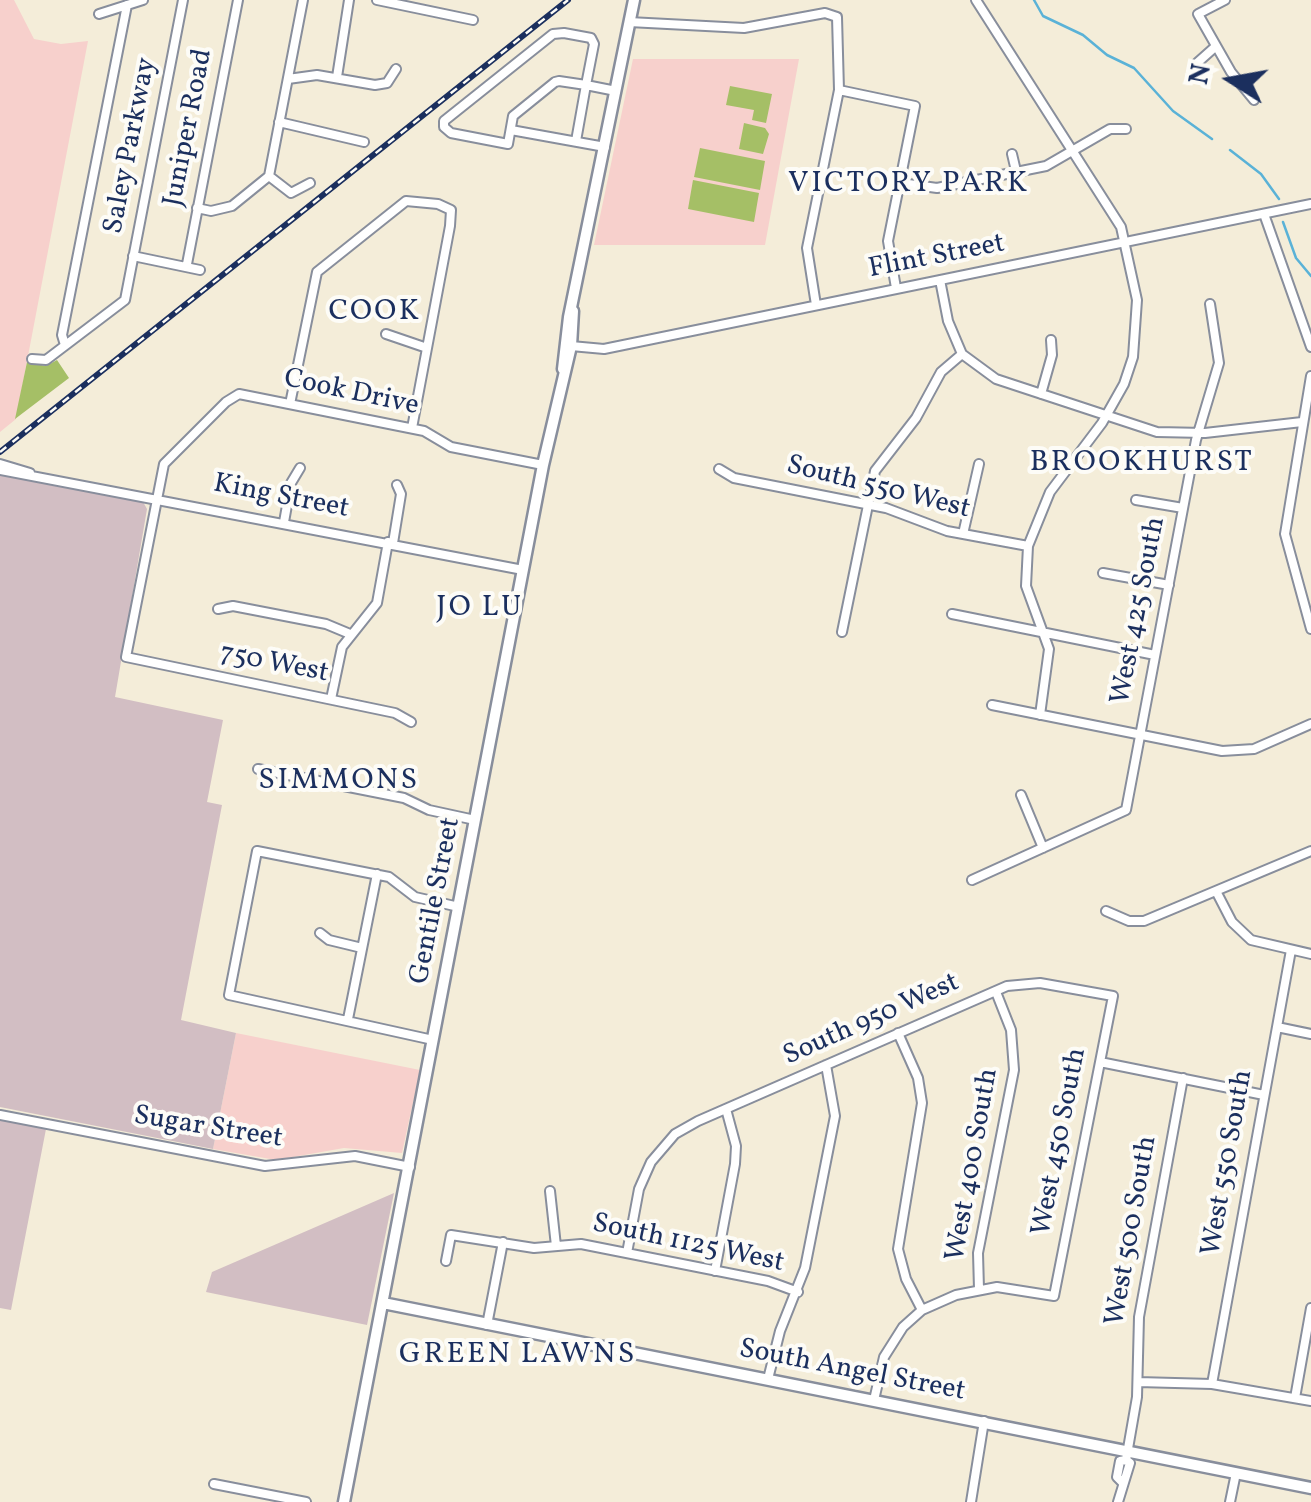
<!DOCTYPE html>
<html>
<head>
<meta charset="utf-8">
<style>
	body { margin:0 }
	#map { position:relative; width:1311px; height:1502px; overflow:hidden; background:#f4edd9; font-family:Vollkorn,serif }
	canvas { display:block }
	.north { position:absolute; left:1181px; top:30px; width:100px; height:100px; -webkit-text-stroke:8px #fdfcf7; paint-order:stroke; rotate:281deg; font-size:28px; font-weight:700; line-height:40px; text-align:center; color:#1b2f5e }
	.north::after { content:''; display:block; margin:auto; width:35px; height:45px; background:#1b2f5e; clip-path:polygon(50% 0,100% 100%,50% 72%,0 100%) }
</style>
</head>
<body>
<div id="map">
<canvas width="1311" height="1502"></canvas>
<div class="north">N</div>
</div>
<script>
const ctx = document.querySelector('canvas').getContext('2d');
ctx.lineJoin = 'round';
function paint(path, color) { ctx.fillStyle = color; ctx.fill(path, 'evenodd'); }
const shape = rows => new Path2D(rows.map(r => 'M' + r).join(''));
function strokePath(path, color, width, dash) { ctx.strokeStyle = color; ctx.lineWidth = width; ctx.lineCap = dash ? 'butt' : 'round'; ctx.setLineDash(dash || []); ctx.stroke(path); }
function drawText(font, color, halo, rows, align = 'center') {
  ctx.font = font + ' Vollkorn,serif'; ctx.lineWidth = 8; ctx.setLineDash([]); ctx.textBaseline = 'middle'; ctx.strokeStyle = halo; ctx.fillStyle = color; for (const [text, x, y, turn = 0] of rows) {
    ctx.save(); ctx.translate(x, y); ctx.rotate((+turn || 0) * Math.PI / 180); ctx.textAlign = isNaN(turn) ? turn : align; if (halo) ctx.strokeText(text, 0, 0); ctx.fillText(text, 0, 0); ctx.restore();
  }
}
paint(shape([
	[0,0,14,0,34,39,61,44,88,41,16,419,0,432],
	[633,59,799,59,765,245,594,245],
	[236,1033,420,1070,402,1153,344,1148,276,1160,213,1149]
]), '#f7d0cc');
paint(shape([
	[0,473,142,500,147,509,115,697,223,720,207,802,222,805,181,1020,236,1033,213,1149,0,1107],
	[0,1120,46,1129,11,1310,0,1308],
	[394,1193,367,1325,206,1292,212,1272]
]), '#d2bec3');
paint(shape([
	[730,86,772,94,766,123,752,120,754,110,726,105],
	[744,123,765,128,769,134,763,154,739,149],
	[700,148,765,161,760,190,694,177],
	[693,180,759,193,754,222,688,209],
	[57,360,69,378,15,419,27,362,46,366]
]), '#a5bf66');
strokePath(shape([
	[1034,0,1043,16,1083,35,1107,55,1134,68,1173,111,1212,139],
	[1230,150,1261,174,1279,199],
	[1283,222,1296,258,1311,276]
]), '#5ab2d7', 2.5);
const minor = shape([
	[377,0,473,20],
	[976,0,1121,227,1137,300,1133,357,1124,384,1102,423,1050,492,1028,546,1026,586,1049,649,1040,715],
	[1225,0,1198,14,1231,72,1254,100],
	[99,14,143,0],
	[629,22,744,28,825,13,837,17,839,90,807,248,816,305],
	[1197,63,1215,47],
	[337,77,349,0],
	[288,79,317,75,375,85,387,83,396,69],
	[839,90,915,106,888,241,896,288],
	[279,122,364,142],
	[511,130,605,147],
	[576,141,586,85,594,44,591,38,564,33,553,34,444,121,444,127,451,133,508,144,513,116,555,82,559,81,586,85,616,91],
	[1012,154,1016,171],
	[269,176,291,193,310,183],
	[901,183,937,188,1046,166,1110,129,1126,129],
	[197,208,211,211,232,206,269,176,303,0],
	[1264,214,1311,347],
	[133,256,200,270],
	[187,264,238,0],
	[940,280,948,321,962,354,996,379,1157,432,1205,433,1302,422],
	[386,334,427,348],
	[65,345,62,335,127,5],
	[571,346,604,349,1311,204],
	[32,359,46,360,125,300,183,0],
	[1311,376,1285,534,1311,629],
	[1041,394,1052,355,1051,340],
	[290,404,317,272,406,201,438,204,451,210,450,226,412,428],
	[0,464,30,473],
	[719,469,734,478,886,508,947,531,1028,546],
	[0,470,523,570],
	[1136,500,1183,508],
	[284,522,291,483,300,468],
	[963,534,979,464],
	[393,543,401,494,397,485],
	[1103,573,1169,585],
	[218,609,233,606,326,624,350,634],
	[952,614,1155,655],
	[842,632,875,471,916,418,941,372,962,354],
	[331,699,342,647,377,603,388,542],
	[992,705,1222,751,1254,749,1311,724],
	[411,722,395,713,126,657,164,464,226,402,239,394,424,431,451,447,543,465],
	[258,769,404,798,429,810,475,820],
	[1021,795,1043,848],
	[972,880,1126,810,1196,440,1219,363,1210,304],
	[1217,893,1232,922,1251,940,1311,954],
	[1106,911,1129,921,1144,921,1311,851],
	[320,933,329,940,362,948],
	[348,1019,377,874],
	[1277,1027,1311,1034],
	[898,1033,918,1078,922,1103,898,1249,906,1279,922,1310],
	[433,1040,229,995,257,851,389,877,415,897,459,907],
	[1100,1062,1264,1095],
	[0,1115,265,1166,355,1156,410,1167],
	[550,1191,556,1246],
	[627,1253,639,1189,651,1162,675,1134,698,1121,1007,986,1040,983,1113,996,1054,1296,997,1287,956,1295,922,1310,903,1327,884,1357,874,1400],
	[446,1261,451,1235,534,1248,581,1244,768,1281,798,1292],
	[715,1271,735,1164,736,1146,726,1109],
	[979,1289,978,1253,1014,1070,1011,1030,996,992],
	[487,1325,503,1242],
	[768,1379,780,1331,805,1268,835,1116,826,1065],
	[1138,1382,1212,1384,1311,1401],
	[1212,1384,1291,950],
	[1295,1398,1311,1308],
	[1122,1482,1117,1477,1120,1461,1126,1460],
	[214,1484,306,1502],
	[971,1502,984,1421],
	[1118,1502,1130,1463,1126,1460,1137,1397,1139,1317,1183,1078],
	[1230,1502,1236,1473]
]);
const major = shape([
	[563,369,569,317,634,0],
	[383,1303,1311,1488],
	[344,1502,543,465,571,346,573,311]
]);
strokePath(minor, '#888e9c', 12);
strokePath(major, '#888e9c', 15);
strokePath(minor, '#fff', 8);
strokePath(major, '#fff', 10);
const rail = shape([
	[0,452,568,0]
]);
strokePath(rail, '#1b2f5e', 6);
strokePath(rail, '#fdfcf7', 2.5, [8]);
drawText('28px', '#1b2f5e', '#fdfcf7', [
	["Juniper Road",190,128,-79],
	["Saley Parkway",132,146,-79],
	["Flint Street",937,258,-11],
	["Cook Drive",351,394,12],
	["South 550 West",878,489,14],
	["King Street",281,498,11],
	["West 425 South",1140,611,-79],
	["750 West",274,665,11],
	["Gentile Street",437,901,-79],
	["South 950 West",872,1021,-24],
	["Sugar Street",208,1129,9],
	["West 450 South",1061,1142,-79],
	["West 550 South",1229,1163,-80],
	["West 400 South",974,1165,-80],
	["West 500 South",1133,1231,-80],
	["South 1125 West",688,1245,12],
	["South Angel Street",852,1372,11]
]);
ctx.letterSpacing = '2.5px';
drawText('30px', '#1b2f5e', '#fdfcf7', [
	["VICTORY PARK",909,185],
	["COOK",375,313],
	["BROOKHURST",1142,464],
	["JO LU",480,609],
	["SIMMONS",339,782],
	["GREEN LAWNS",518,1356]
]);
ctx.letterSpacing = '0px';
</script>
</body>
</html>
